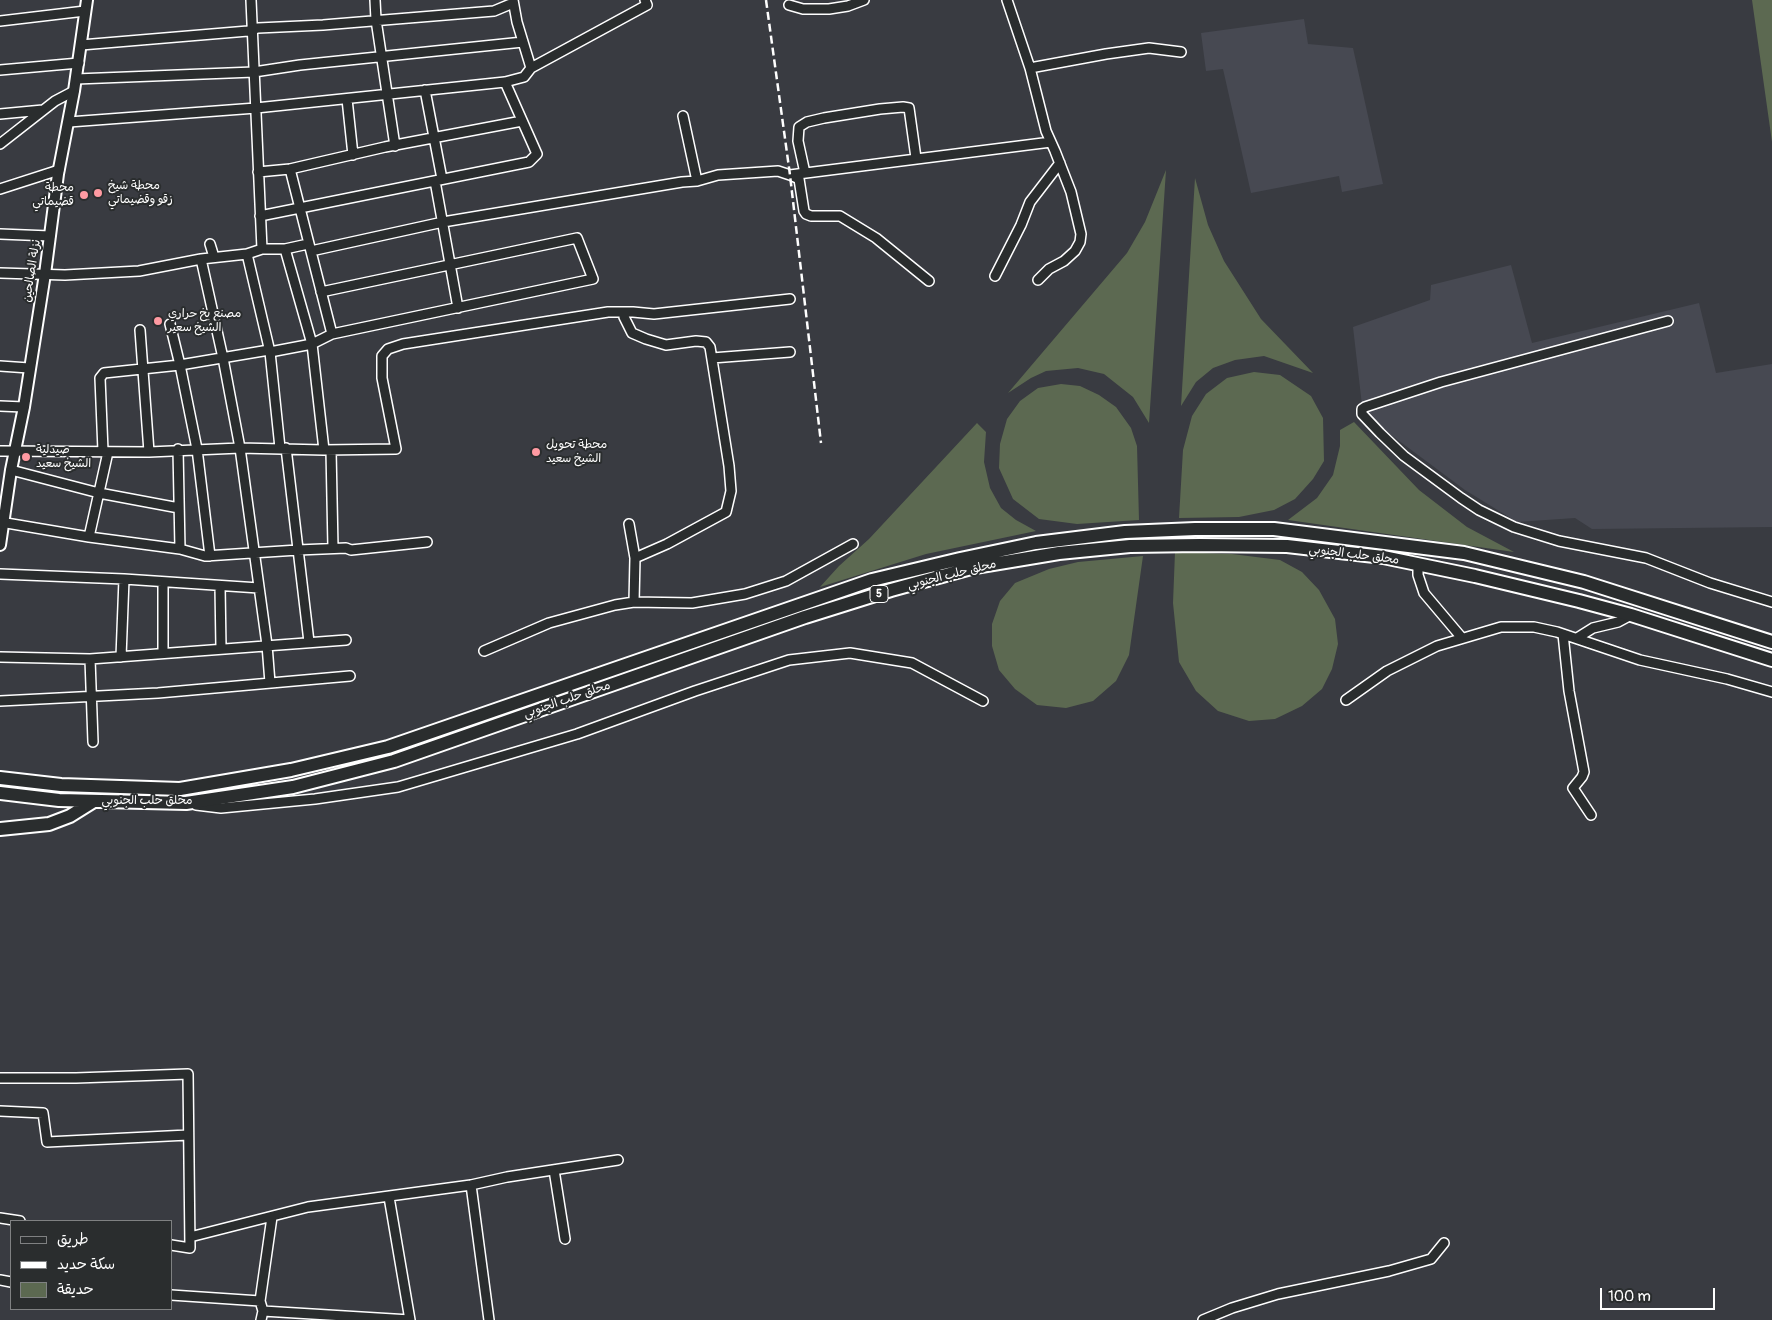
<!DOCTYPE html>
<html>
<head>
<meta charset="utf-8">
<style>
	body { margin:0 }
	#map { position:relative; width:1772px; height:1320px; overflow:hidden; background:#393b41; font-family:Pangolin,"Playpen Sans Arabic",sans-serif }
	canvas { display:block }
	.legend { position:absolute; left:10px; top:1220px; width:162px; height:90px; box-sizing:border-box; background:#2a2d2e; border:1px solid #7f8182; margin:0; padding:6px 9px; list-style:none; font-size:15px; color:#fff }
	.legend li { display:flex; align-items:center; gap:10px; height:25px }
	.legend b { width:25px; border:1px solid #7f8182 }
	.scale { position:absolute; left:1600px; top:1288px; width:115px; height:22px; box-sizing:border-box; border:2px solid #fff; border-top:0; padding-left:6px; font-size:15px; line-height:18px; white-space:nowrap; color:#fff; -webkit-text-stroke:4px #2a2d2e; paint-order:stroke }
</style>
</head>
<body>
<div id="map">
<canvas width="1772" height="1320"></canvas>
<ul class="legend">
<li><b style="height:6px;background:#2a2d2e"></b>طريق</li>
<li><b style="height:6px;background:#fff"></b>سكة حديد</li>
<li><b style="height:14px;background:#5c6951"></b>حديقة</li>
</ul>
<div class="scale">100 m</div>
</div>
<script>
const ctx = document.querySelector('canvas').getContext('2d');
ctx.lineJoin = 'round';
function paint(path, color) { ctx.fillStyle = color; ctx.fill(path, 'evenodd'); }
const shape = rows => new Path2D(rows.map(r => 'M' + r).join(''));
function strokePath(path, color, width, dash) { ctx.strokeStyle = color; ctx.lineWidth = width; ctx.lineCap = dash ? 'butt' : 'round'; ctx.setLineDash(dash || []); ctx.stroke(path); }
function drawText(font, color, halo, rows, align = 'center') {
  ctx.font = font + ' Pangolin,"Playpen Sans Arabic",sans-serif'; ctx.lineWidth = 4; ctx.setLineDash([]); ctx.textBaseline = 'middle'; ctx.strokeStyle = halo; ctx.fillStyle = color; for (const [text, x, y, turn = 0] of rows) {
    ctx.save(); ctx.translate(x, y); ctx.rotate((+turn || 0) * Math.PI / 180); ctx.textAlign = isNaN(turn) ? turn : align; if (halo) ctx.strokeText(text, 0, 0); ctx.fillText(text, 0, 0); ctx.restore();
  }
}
paint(shape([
	[1304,19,1308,44,1353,48,1383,184,1342,192,1339,176,1251,193,1223,69,1206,71,1201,33],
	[1511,265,1532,343,1699,303,1716,373,1772,364,1772,527,1592,529,1575,518,1517,522,1465,490,1363,414,1353,327,1430,300,1431,285]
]), '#474952');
paint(shape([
	[1752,0,1772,0,1772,142],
	[1166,170,1149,423,1133,397,1104,374,1078,368,1046,371,1031,378,1008,393,1127,253,1145,222],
	[1195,178,1208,225,1224,261,1261,319,1313,373,1264,356,1235,360,1213,368,1196,382,1181,406],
	[1254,372,1280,375,1311,396,1323,418,1324,461,1313,479,1295,499,1274,510,1239,517,1179,518,1183,450,1192,416,1206,394,1227,378],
	[1061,384,1080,386,1099,395,1116,407,1131,428,1137,446,1139,520,1077,524,1039,519,1013,499,999,468,1000,444,1007,419,1020,401,1038,388],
	[1354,422,1419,490,1467,527,1514,552,1288,520,1317,498,1333,475,1340,446,1340,430],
	[977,423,986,432,984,462,990,488,1001,508,1016,520,1036,531,926,554,820,587,839,566,869,539],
	[1175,552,1232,554,1280,560,1302,572,1319,590,1335,619,1338,644,1332,669,1322,689,1302,706,1275,719,1249,721,1218,711,1196,691,1179,662,1173,603],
	[1143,556,1129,655,1116,681,1093,701,1066,708,1037,705,1015,689,999,670,992,646,992,624,1000,601,1015,583,1049,569,1078,562]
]), '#5c6951');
const minor = shape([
	[251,0,262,249],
	[375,0,376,20,395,146],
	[1007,0,1030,68,1106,54,1149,48,1181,52],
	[789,5,803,9,829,9,848,6,864,0],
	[0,21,85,11],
	[81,45,248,31,258,28,323,25,494,11,513,3],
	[531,68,647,5,645,0],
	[1030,68,1046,131,1055,151,1071,192,1081,234,1080,242,1075,251,1064,261,1049,269,1038,280],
	[0,70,79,63],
	[76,79,254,72,300,65,523,42],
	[425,90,442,179],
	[347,99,353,155],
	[0,114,43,110],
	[683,116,697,181],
	[69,122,256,108,505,82,524,77,531,68,517,22,513,0],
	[0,144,55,101,74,91],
	[290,169,332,334],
	[258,172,290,169,385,147,522,121],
	[805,173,798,141,799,127,807,122,824,118,880,109,903,107,909,108,916,158],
	[790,175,799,179,804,211,806,214,811,216,840,216,876,238,929,281],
	[435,181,458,308],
	[0,189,59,170],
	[260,216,529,162,537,154,505,82],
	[0,234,50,236],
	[210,244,214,257],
	[285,249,312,344,324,450],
	[311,251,443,222,682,182,697,181,718,175,778,171,790,175,1051,142],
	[247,254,270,352,280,448],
	[201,259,223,358,240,448,267,645,270,683],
	[0,273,65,275,139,271,201,259,247,254,262,249,285,249,308,244],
	[995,276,1021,225,1030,202,1060,163],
	[624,312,624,317,632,333,646,339,666,345,696,341,706,342,710,347,729,466,731,491,726,512,667,544,635,558],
	[1668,321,1441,382,1365,407,1362,409,1362,414,1380,433,1404,456,1461,498,1479,510,1514,527,1559,541,1646,558,1710,583,1772,602],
	[170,324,180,365,197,449,210,556],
	[140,330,149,452],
	[270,352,312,344,332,334,593,279,577,238,321,292],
	[712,358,790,352],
	[0,366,29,368],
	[0,406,24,407],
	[286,448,309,642],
	[178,449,180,549],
	[331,450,333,548],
	[0,451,149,452,240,448,324,450,396,449,382,378,382,356,388,349,403,344,608,312,633,312,654,314,790,299],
	[103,451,100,378,104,373,180,365,269,350],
	[11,470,99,493,179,508],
	[0,522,89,537,180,549,205,556,298,550,346,548,351,550,427,542],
	[629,524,635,558,634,602],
	[89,537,108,452],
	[1418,564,1418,575,1424,593,1462,638],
	[0,574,124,579,259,588],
	[163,582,163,653],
	[220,586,221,648],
	[1563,634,1569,691,1584,772,1582,777,1573,788,1591,815],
	[1577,638,1593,628,1618,622,1631,615],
	[484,651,549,623,615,605,634,602,692,603,745,594,786,581,853,544],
	[0,657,90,659,346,640],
	[121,657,124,579],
	[90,659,93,742],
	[1346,700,1387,671,1437,646,1501,627,1534,627,1557,632,1640,660,1727,679,1772,692],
	[0,701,158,693,350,676],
	[196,805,221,808,315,799,398,787,577,734,695,691,789,660,850,653,912,663,983,701],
	[0,1078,76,1078,188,1074,190,1248,171,1245],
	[0,1111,43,1113,47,1142,188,1135],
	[554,1170,565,1239],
	[471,1185,489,1320],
	[389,1197,410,1320],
	[0,1218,20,1221],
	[190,1237,308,1207,471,1185,507,1177,618,1160],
	[0,1280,11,1282],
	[171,1295,260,1301],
	[263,1311,410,1320],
	[261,1320,263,1311,260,1301,272,1217],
	[1203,1320,1232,1308,1278,1294,1389,1271,1431,1259,1444,1243]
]);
const major = shape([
	[0,545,11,470,24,407,45,274,58,174,74,91,87,0]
]);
const highway = shape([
	[0,778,61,785,180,789,291,770,388,747,872,580,960,559,1036,543,1125,532,1195,529,1274,529,1464,553,1584,582,1772,642],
	[0,793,59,800,186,803,293,787,394,761,805,617,891,590,975,567,1059,553,1130,546,1200,545,1287,546,1383,557,1475,576,1579,601,1631,615,1772,660],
	[0,829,49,824,70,816,94,801]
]);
strokePath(minor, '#fff', 12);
strokePath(major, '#fff', 14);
strokePath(highway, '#fff', 16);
strokePath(minor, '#2a2d2e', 9);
strokePath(major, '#2a2d2e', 10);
strokePath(highway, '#2a2d2e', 12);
strokePath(shape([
	[766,0,790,175,821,443]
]), '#fff', 2.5, [8, 4]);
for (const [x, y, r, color] of [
	[98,193,5,"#ff9aa2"],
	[84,195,5,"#ff9aa2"],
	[158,321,5,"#ff9aa2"],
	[536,452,5,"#ff9aa2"],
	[26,457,5,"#ff9aa2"]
]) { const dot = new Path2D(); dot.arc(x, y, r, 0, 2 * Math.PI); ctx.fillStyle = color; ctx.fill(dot); strokePath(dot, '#2a2d2e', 2); }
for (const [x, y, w] of [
	[879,594,18]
]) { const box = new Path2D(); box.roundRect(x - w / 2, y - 8.5, w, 17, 4); ctx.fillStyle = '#2a2d2e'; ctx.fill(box); strokePath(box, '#fff', 1); }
drawText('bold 11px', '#fff', null, [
	["5",879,594]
]);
drawText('12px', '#fff', '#2a2d2e', [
	["محطة شيخ",108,186],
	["زقو وقضيماتي",108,200],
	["محطة",74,188,"right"],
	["قضيماتي",74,202,"right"],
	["مصنع بخ حراري",168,314],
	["الشيخ سعير",168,328],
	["محطة تحويل",546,445],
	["الشيخ سعيد",546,459],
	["صيدلية",36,450],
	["الشيخ سعيد",36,464]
], 'left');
drawText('12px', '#fff', '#2a2d2e', [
	["نزلة الصالحين",32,271,-81],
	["محلق حلب الجنوبي",1354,555,7],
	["محلق حلب الجنوبي",952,575,-14],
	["محلق حلب الجنوبي",567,700,-19],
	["محلق حلب الجنوبي",147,801]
]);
</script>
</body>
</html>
